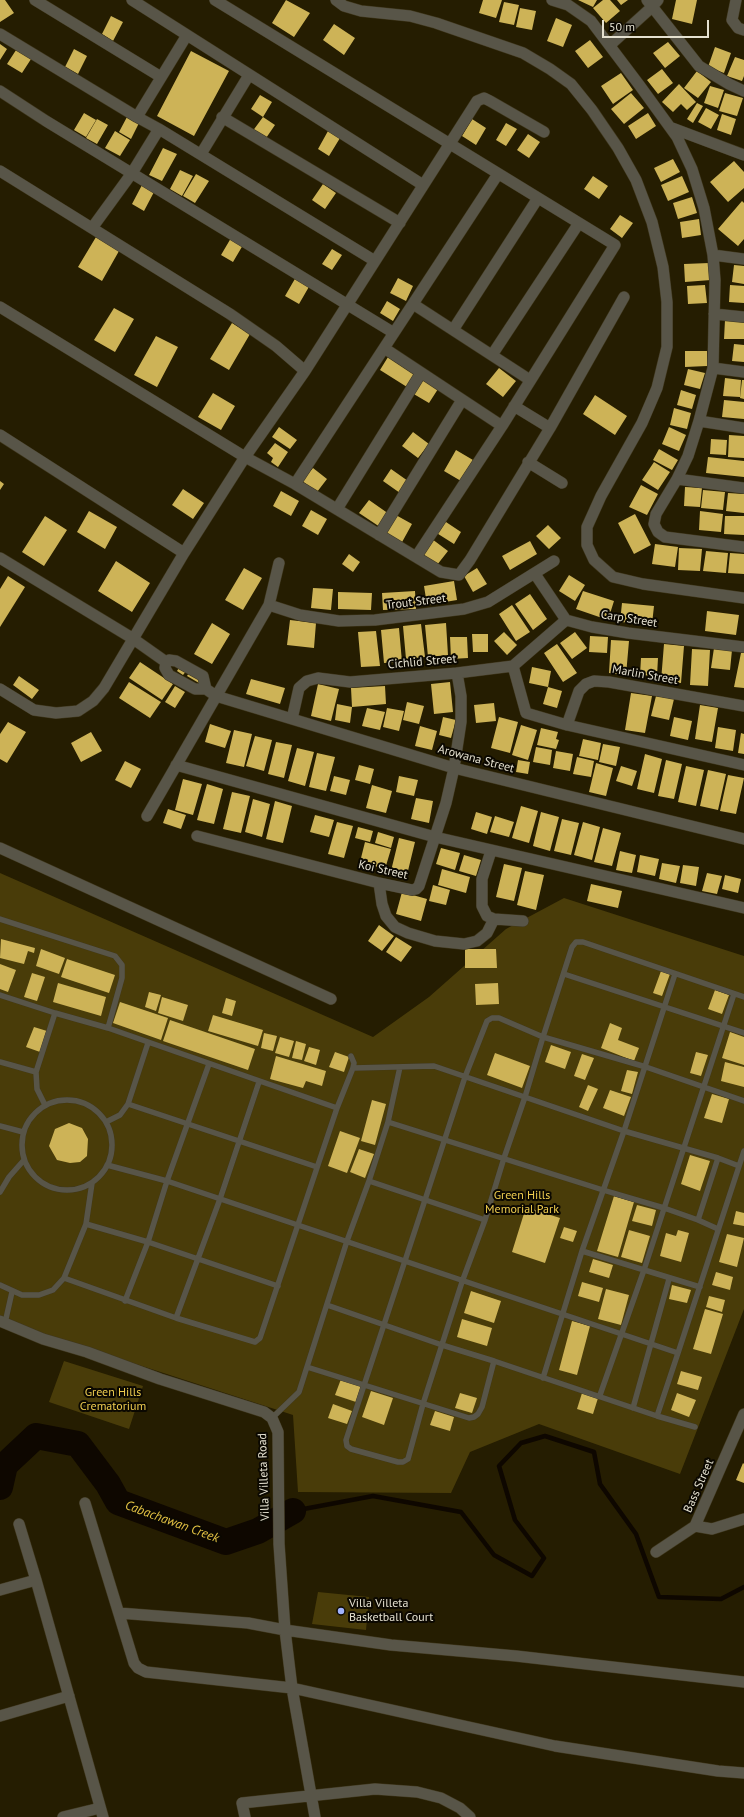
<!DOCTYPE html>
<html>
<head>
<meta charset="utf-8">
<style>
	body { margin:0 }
	#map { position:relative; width:744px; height:1817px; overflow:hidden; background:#251d01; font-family:"PT Sans",sans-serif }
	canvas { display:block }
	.scale { position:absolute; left:602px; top:20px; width:107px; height:18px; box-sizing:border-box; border:2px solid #e5e1d0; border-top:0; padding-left:5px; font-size:12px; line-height:14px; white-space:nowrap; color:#e5e1d0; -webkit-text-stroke:3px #0b0801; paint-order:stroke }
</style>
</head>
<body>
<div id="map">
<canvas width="744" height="1817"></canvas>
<div class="scale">50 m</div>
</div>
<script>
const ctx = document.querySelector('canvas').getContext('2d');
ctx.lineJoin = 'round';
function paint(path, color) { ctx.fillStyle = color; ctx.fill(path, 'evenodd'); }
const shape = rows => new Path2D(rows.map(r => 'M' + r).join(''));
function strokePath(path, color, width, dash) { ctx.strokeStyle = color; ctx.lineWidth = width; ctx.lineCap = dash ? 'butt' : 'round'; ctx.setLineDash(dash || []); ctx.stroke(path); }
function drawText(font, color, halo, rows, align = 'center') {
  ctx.font = font + ' "PT Sans",sans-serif'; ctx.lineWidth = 4; ctx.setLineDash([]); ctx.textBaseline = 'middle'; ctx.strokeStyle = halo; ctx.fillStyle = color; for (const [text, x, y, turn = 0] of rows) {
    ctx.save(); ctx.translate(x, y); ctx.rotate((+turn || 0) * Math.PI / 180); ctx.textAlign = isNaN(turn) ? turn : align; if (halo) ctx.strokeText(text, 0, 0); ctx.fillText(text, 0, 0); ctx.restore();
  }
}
paint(shape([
	[0,873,373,1037,429,997,506,929,564,898,744,956,744,1309,680,1474,539,1424,470,1452,451,1493,298,1492,293,1415,0,1320],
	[64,1361,143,1386,129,1429,49,1402],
	[318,1592,369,1597,366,1630,312,1624]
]), '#493c09');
strokePath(shape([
	[293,1511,373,1496,461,1512,494,1555,532,1576,544,1558,515,1520,499,1466,521,1443,545,1436,594,1452,600,1484,636,1534,659,1597,721,1599,744,1587]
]), '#0e0700', 4.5);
strokePath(shape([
	[0,1487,5,1465,36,1436,78,1444,108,1484,118,1502,226,1542,258,1531,293,1511]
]), '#0e0700', 26);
paint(shape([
	[0,0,5,0,14,13,0,22],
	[286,0,310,13,294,37,272,23],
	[483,0,502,0,496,18,479,13],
	[578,0,597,0,593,7],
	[603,0,610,0,620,11,606,23,593,8],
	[617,0,628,0,621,5],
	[676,0,697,0,692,24,672,19],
	[504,2,519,5,514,25,499,22],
	[520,8,536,11,532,30,516,27],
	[111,16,123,22,113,41,102,34],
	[556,18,572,25,563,47,547,41],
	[334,24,355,38,344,55,323,40],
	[590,40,603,57,588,68,575,51],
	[668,42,680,56,665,68,653,53],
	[0,44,7,49,0,60],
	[18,47,33,56,22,73,7,64],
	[715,47,731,53,724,73,708,67],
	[74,49,87,56,78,74,65,67],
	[191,51,229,71,194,136,157,116],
	[735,57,744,60,744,76,742,81,727,76],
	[662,69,673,83,658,94,647,80],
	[697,71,711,82,698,98,684,88],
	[621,73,633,90,613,104,601,86],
	[679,84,696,102,687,110,681,104,673,112,662,102],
	[710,86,724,90,718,108,704,103],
	[631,93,644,108,624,124,611,109],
	[725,93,743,98,737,116,719,111],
	[260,95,272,102,263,117,251,109],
	[697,103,703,106,693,123,687,119],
	[706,108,719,115,711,129,698,122],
	[84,113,96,120,86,137,74,130],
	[648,113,656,126,636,139,628,126],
	[722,114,736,119,731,135,717,130],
	[127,117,139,123,131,139,119,132],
	[263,117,275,125,264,141,252,132],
	[97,119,108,125,97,144,86,138],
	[472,119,486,128,476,145,462,136],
	[506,123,517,129,506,146,496,140],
	[115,131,130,140,120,156,105,148],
	[328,131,340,138,329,156,318,149],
	[528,134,540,142,529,158,517,150],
	[163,148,177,154,162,181,149,175],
	[673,159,680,172,661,182,654,168],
	[734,161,744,172,744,188,728,202,710,182],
	[180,170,193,176,182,196,170,189],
	[196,174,209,181,195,203,183,196],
	[593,176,608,186,599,199,584,189],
	[682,176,689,192,668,201,661,185],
	[323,184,336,193,325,209,312,200],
	[142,185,154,192,144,211,132,204],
	[692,197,697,213,678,219,673,203],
	[742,201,744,203,744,239,738,246,718,229],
	[620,215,633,223,622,238,610,229],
	[699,219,701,235,682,238,680,222],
	[96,237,119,251,102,281,78,267],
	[231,238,243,245,233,262,221,255],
	[332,249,342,255,332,270,322,264],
	[709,263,711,280,685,282,684,264],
	[734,265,744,266,744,284,732,282],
	[296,277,310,285,299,304,285,296],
	[398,278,413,286,406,301,390,293],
	[705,285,707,303,688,304,687,286],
	[730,285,744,286,744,303,729,302],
	[387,301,400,309,393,321,380,313],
	[114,308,134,319,115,352,94,340],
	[725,320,744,321,744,339,724,339],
	[232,323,250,334,229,370,210,359],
	[156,336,178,347,157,387,134,375],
	[734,344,744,345,744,362,732,361],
	[685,351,707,351,707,366,685,367],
	[388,357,415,375,407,387,380,370],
	[499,368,516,381,503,397,486,384],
	[688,369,705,373,700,389,684,385],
	[725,378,741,380,740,397,723,396],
	[421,379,438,389,429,403,412,393],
	[742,380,744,380,744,399,740,398],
	[681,390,696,395,692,409,677,405],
	[213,393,235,406,221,430,198,417],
	[595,395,627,416,615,435,583,414],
	[724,400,744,402,744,419,722,417],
	[674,408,691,413,687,429,670,425],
	[279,427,297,440,290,449,272,437],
	[669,427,686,435,679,451,662,444],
	[413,432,429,444,418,458,402,446],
	[729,435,744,436,744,458,728,457],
	[711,439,727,440,726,455,710,454],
	[275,443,288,452,278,467,271,462,273,458,267,453],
	[659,449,678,460,672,470,653,460],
	[456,450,473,460,461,481,444,471],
	[708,457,744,461,744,477,706,473],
	[654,462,670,472,658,490,642,480],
	[313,468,327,479,317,492,302,481],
	[391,469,408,481,400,493,383,481],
	[0,481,4,484,0,490],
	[641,485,658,494,647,515,629,507],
	[685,487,702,488,700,507,684,506],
	[183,489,204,503,193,519,172,505],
	[703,490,725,492,723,510,701,508],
	[281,491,299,501,291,516,273,506],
	[728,493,744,494,744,513,726,511],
	[369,500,389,514,380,527,359,513],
	[311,510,327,519,318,535,302,526],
	[89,511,117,527,105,549,77,532],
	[700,511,723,514,721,532,699,530],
	[394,514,412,524,401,544,383,534],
	[635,514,651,545,634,554,618,523],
	[45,516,67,530,44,566,22,552],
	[725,516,744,516,744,535,724,534],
	[443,520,461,532,454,544,435,532],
	[548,525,561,538,549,549,536,536],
	[432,539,448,551,437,565,421,553],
	[530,541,537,554,510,570,502,556],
	[655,544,678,547,675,567,652,564],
	[679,548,702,549,700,571,678,570],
	[706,551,728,553,726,573,703,571],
	[730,553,744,554,744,574,728,573],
	[349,554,360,562,353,572,342,564],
	[116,561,150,583,132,612,98,591],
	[244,568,262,578,243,610,225,600],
	[477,568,487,584,473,592,464,576],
	[569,575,585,585,575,601,559,591],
	[8,576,25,587,0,627,0,589],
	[454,581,457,600,427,605,424,586],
	[313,588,333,589,331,610,311,608],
	[415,591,416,609,383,610,382,593],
	[583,591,614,601,608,620,576,609],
	[338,592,372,593,371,610,338,609],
	[530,594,547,619,533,630,515,604],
	[622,603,654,606,652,624,620,622],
	[512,605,530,632,516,641,499,614],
	[707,611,739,615,736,635,705,631],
	[290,620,316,623,314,648,287,645],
	[212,623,230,634,212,664,194,654],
	[446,623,448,655,428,657,425,625],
	[421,624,425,657,406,659,403,626],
	[399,628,402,662,384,663,381,630],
	[376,631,380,666,361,667,358,632],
	[504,632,517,645,507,655,494,641],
	[575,632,587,648,572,659,560,643],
	[472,634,488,634,488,652,473,652],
	[590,636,608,637,607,653,589,652],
	[450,637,467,637,468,658,451,659],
	[611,640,629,641,626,675,609,673],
	[557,644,577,673,563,682,544,653],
	[664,644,684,646,681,683,661,681],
	[714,648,732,650,730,670,711,668],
	[692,649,710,650,708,686,690,685],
	[741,653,744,653,744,688,734,687],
	[641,658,658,658,657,676,640,675],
	[140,662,173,684,162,700,129,678],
	[180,666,187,670,183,675,177,671],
	[532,667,551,671,548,687,529,683],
	[190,671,202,678,199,683,187,676],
	[19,676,39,690,32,699,13,685],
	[251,679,285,688,280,704,246,694],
	[129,682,161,702,150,718,119,698],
	[450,682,453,712,434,714,431,684],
	[318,684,339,689,331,721,311,716],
	[175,686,185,692,175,708,165,702],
	[385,686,386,704,352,707,350,723,335,720,337,704,352,707,351,688],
	[548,687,562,691,557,708,543,704],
	[631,693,652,696,645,733,625,730],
	[656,696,674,699,669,720,651,716],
	[407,702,424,706,419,724,403,720],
	[494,703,496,721,476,723,474,705],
	[700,705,718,708,712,742,695,739],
	[367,708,385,712,380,730,362,726],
	[387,708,404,711,399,731,383,727],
	[443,717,456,720,451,738,439,735],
	[499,717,518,722,510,753,491,748],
	[674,717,692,721,688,740,670,736],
	[8,722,26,732,7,763,0,759,0,734],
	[210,724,231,731,225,748,205,742],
	[521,725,537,730,528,760,512,755],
	[420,726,437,731,432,750,415,746],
	[718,727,736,730,733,751,715,748],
	[541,728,558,732,556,739,559,740,556,749,537,745],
	[234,730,252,734,244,767,226,763],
	[91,732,102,751,81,762,71,743],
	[741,733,744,734,744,754,738,753],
	[255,736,272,740,264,771,246,766],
	[583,739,601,743,598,760,579,756],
	[276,742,292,745,284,778,268,774],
	[603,744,620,747,616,766,599,762],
	[536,747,552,750,550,765,533,762],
	[297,748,314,752,305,786,288,781],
	[556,751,573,754,570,771,553,768],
	[317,753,335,757,326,791,309,787],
	[645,754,662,759,654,793,637,789],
	[577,757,594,761,591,777,573,774],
	[518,760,530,762,528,774,516,772],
	[666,760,682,764,674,799,658,796],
	[125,761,141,769,131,788,115,780],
	[596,763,613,768,606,796,589,792],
	[359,765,374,769,370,784,355,780],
	[621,766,637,771,632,786,616,781],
	[686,766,704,770,696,806,678,802],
	[708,770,726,774,718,810,700,806],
	[728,775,744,778,736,814,720,811],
	[334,776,350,780,346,795,330,791],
	[399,776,418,780,414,796,396,792],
	[183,779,202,784,193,815,175,810],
	[207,784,223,789,214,824,197,820],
	[372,785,392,791,386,813,366,808],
	[232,792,250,796,241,833,223,829],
	[416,798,433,801,429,823,411,819],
	[253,799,270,804,262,837,245,832],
	[275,801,292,806,283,843,266,839],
	[521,806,538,811,529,843,512,838],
	[168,809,186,815,181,829,163,823],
	[476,812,492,817,487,834,471,829],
	[541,812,559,817,550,851,533,846],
	[315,815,334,820,329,837,310,832],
	[495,816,514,822,509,837,490,832],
	[562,819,579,823,571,855,554,851],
	[337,822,353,826,344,858,328,854],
	[583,822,600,827,592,860,574,855],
	[358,827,373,831,370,842,355,838],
	[603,828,621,833,612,866,594,862],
	[378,832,394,837,391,848,375,843],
	[399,838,415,842,406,879,390,875],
	[365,842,391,849,385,869,360,862],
	[441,848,460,853,455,870,436,864],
	[620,851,636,855,632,873,616,870],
	[464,855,481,860,476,876,459,871],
	[640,855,659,859,655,876,637,872],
	[662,863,680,866,676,883,659,879],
	[504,864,522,868,514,901,496,897],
	[683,865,699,867,696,886,680,883],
	[442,869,470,877,466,893,438,885],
	[525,871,544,875,536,910,517,905],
	[707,873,722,876,717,894,702,891],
	[725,875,741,879,738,893,722,889],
	[591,884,622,891,618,908,587,901],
	[433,885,450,890,446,905,429,901],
	[402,892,427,899,421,921,396,914],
	[379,925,394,936,382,951,368,941],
	[396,937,412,947,401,962,386,952],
	[1,939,35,948,34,953,28,951,24,964,0,958],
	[41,949,65,958,59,974,36,966],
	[465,949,496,949,497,968,465,968],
	[67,959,115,975,109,993,61,977],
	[0,964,16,970,8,992,0,989],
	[661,971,670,974,662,996,653,993],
	[32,973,45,977,37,1001,24,997],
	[58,983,106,997,101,1016,53,1002],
	[498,983,499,1004,476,1005,475,984],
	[715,990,729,995,722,1014,708,1009],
	[149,992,161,995,156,1011,145,1007],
	[162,997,188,1005,183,1021,158,1013],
	[226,998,236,1001,232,1016,222,1013],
	[120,1002,168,1018,161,1040,113,1023],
	[213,1015,263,1030,258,1046,208,1031],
	[170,1020,255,1049,248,1070,163,1041],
	[610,1023,622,1028,618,1040,639,1048,634,1061,601,1048],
	[34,1027,47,1031,40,1052,26,1047],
	[730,1032,744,1037,744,1065,722,1058],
	[264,1033,277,1036,273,1051,261,1048],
	[280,1037,294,1041,289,1057,275,1053],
	[296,1041,306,1044,302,1060,292,1058],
	[551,1045,571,1052,565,1069,545,1062],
	[309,1047,320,1050,316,1065,304,1061],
	[335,1052,349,1057,344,1072,329,1067],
	[696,1052,708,1055,701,1076,690,1073],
	[495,1053,530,1066,522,1088,487,1075],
	[582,1054,594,1058,585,1080,574,1076],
	[276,1056,326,1071,322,1086,306,1081,303,1088,270,1079],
	[725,1062,744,1067,744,1087,721,1081],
	[627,1070,638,1072,632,1094,621,1091],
	[588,1085,598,1089,588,1111,579,1107],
	[610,1090,631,1097,624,1116,603,1108],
	[712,1094,729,1099,722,1123,704,1118],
	[372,1100,386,1104,375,1145,361,1141],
	[69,1123,82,1128,88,1139,87,1156,80,1162,70,1163,57,1160,49,1146,55,1129],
	[340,1131,360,1138,347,1173,328,1166],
	[359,1149,374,1154,365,1178,350,1172],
	[690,1155,710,1161,700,1191,681,1184],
	[614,1196,634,1202,618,1257,597,1251],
	[637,1205,656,1210,652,1226,632,1221],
	[526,1207,560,1218,545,1263,512,1252],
	[736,1211,744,1213,744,1226,733,1224],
	[564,1227,577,1231,573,1242,560,1238],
	[629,1230,650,1236,642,1263,621,1257],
	[678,1230,689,1233,681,1262,660,1256,666,1233,676,1236],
	[727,1234,744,1238,737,1267,719,1262],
	[593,1259,613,1265,609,1278,589,1272],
	[716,1272,733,1277,730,1290,712,1285],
	[582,1282,603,1288,599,1302,578,1296],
	[672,1285,691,1290,687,1303,669,1299],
	[606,1289,629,1295,621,1325,598,1319],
	[471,1291,501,1301,494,1323,464,1313],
	[709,1296,725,1300,722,1312,706,1307],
	[705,1309,723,1314,711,1354,693,1349],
	[462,1319,492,1328,487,1346,457,1337],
	[572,1321,590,1326,577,1375,559,1370],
	[681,1371,702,1377,698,1390,677,1384],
	[341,1379,362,1386,356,1402,335,1395],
	[371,1391,393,1398,384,1425,362,1417],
	[460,1393,477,1398,472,1413,455,1408],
	[582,1393,598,1398,593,1414,577,1409],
	[677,1393,696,1400,689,1417,671,1410],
	[333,1404,352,1411,347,1424,328,1418],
	[435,1411,454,1417,450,1431,430,1425],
	[743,1463,744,1464,744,1483,736,1480]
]), '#cdb357');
const service = shape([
	[0,919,115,956,122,965,122,978,108,1028],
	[564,974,744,1033],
	[0,995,55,1013,108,1028,337,1108],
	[744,997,583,942,576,942,572,947,543,1037,525,1097,504,1158,485,1220,462,1282,423,1404,408,1459,403,1462,398,1462,351,1449,347,1446,346,1440,425,1200,465,1077,487,1021,492,1018,499,1018,543,1037,646,1067,744,1101],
	[0,1062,36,1072],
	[353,1068,434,1066,624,1131,718,1158,739,1166],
	'22 1145a45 45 0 1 1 90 0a45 45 0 1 1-90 0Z',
	[128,1104,317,1167],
	[45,1105,37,1089,36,1072,55,1013],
	[106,1122,120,1115,128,1104,148,1043],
	[388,1122,603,1190,664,1208,698,1220,718,1229],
	[0,1126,23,1132],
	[107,1165,167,1181,678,1353,744,1151],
	[369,1181,485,1220],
	[0,1192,9,1177,24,1160],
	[698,1220,718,1158],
	[86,1224,148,1242,278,1286],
	[582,1251,700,1287],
	[64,1278,86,1224,92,1183],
	[0,1285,22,1295,39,1295,53,1290,64,1278,176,1318,255,1342,260,1338,337,1108,353,1068,354,1063,351,1056],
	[125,1301,148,1242,167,1181,209,1064],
	[327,1305,442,1345,494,1361,657,1416,695,1427],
	[176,1318,220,1199,259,1082],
	[5,1323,12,1292],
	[307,1367,469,1418,474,1417,478,1414,482,1407,494,1361],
	[543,1378,582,1251,624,1131,675,974],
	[600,1395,644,1270,734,994],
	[633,1408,669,1279],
	[657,1416,678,1353],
	[272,1418,299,1392,347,1241,369,1181,388,1122,400,1067]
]);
const minor = shape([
	[35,0,161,77],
	[132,0,423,185],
	[215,0,615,245,502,426,416,557],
	[336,0,344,6,361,11,410,16,436,23,523,53,550,69,571,84,592,110,618,148,636,180,652,222,663,267,667,302,667,347,657,388,642,423,601,496,587,527,587,545,594,560,613,577,643,584,744,598],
	[552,0,568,5,591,21,640,86,677,137,692,169,704,208,713,255,715,280,713,368,699,421,688,456,677,479,656,514,654,524,658,532,665,537,744,547],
	[647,0,699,66,729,84,744,91],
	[736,0,732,20,738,28,744,30],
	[0,34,137,117,159,129,375,261],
	[610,45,652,7,658,0],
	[0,91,46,121,394,333],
	[137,117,187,35],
	[222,117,400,223],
	[672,128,744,155],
	[201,154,249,75],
	[0,171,230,314,276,346,305,371],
	[92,228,132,173,159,129],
	[713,255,744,259],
	[413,304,530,380],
	[0,307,245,457,295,484,441,572,459,575,470,560,550,428,624,297],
	[714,314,744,317],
	[453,330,538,198],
	[384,348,502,426],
	[492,355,579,223],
	[713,368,744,372],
	[514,406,550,428],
	[699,421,744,428],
	[0,435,184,553],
	[528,462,562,483],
	[677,479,744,488],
	[295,484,498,174],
	[337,509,421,373],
	[379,535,462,400],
	[0,558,132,638,166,662],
	[535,574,566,620,592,627,628,633,744,647],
	[269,605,300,615,339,621,375,620,464,609,488,602,554,561],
	[166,662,169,660,176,661,203,676,206,689],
	[166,662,165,668,169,675,195,689,206,689],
	[513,666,526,713,567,725,744,765],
	[0,689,34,710,56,713,78,711,93,701,104,688,184,553,245,457,305,371,477,101,484,98,490,101,544,132],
	[206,689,216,696,454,768,744,839],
	[292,719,299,688,307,681,318,678,350,682,457,673,513,666,566,620],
	[567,725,579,691,586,684,594,681,609,682,744,706],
	[176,765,435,837,744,908],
	[147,816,269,605,279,563],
	[197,836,379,883,412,890,416,889,419,886,446,803,454,768,461,722,461,696,457,673],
	[0,848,331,999],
	[491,851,482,879,482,906,487,916,494,919,523,921],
	[379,883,382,904,386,916,395,927,408,933,435,941,464,944,477,941,487,933,494,919],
	[0,1321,43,1339,87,1352,160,1379,264,1412,272,1418,278,1432,279,1544,285,1630,292,1688,315,1817],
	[85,1503,134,1663,138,1668,146,1672,292,1688,555,1746,718,1771,744,1773],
	[19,1524,36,1580,103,1817],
	[695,1526,712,1529,744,1519],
	[656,1552,695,1526,744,1414],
	[0,1590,36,1580],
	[119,1613,248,1623,285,1630,391,1645,516,1656,744,1682],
	[0,1716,69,1696],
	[63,1817,100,1808],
	[245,1817,242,1803,375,1789,417,1792,441,1798,460,1808,470,1817]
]);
strokePath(service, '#40381e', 6);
strokePath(minor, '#40381e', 12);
strokePath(service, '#585548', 5.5);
strokePath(minor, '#585548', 11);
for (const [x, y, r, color] of [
	[341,1611,4,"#a1b3fd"]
]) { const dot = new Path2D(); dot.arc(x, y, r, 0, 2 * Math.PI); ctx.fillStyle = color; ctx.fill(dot); strokePath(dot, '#0b0801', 1.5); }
drawText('12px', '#e5e1d0', '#0b0801', [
	["Trout Street",416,602,-7],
	["Carp Street",629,619,9],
	["Cichlid Street",422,662,-5],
	["Marlin Street",645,675,10],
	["Arowana Street",476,759,15],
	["Koi Street",383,870,13],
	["Villa Villeta Road",264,1477,-92],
	["Bass Street",699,1486,-66]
]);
drawText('12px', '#efcd4f', '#0b0801', [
	["Green Hills",522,1196],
	["Memorial Park",522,1210],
	["Green Hills",113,1393],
	["Crematorium",113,1407]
]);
drawText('12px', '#e5e1d0', '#0b0801', [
	["Villa Villeta",349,1604],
	["Basketball Court",349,1618]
], 'left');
drawText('italic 13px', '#e5c344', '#0b0801', [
	["Cabachawan Creek",172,1522,20]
]);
</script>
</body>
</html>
